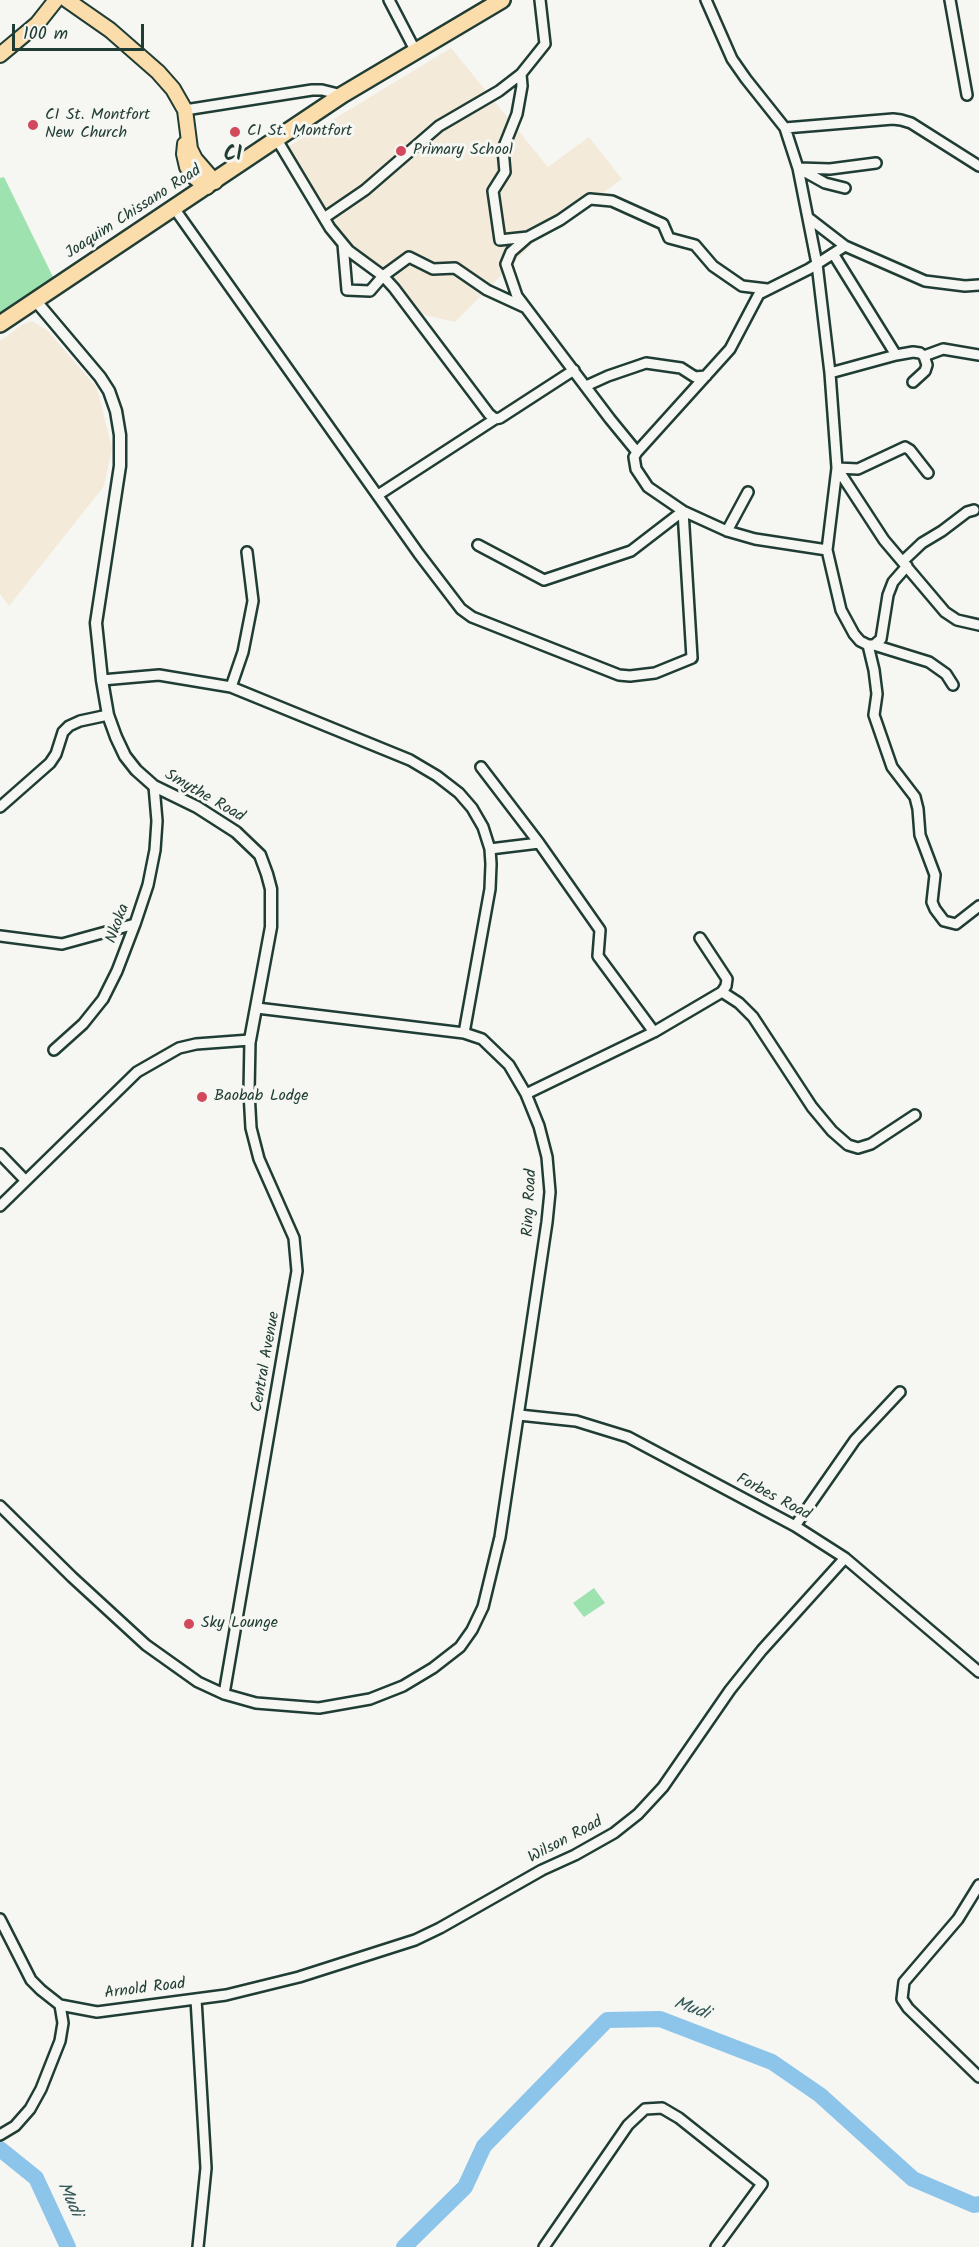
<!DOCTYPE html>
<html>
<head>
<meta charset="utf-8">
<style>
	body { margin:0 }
	#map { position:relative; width:979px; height:2247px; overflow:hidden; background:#f6f6f2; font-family:Kalam,sans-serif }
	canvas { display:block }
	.scale { position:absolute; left:12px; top:24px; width:132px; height:27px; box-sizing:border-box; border:3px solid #1f3d34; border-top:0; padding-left:8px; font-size:18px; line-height:21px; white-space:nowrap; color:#1f3d34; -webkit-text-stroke:4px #f6f6f2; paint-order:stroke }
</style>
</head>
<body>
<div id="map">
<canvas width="979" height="2247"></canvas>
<div class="scale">100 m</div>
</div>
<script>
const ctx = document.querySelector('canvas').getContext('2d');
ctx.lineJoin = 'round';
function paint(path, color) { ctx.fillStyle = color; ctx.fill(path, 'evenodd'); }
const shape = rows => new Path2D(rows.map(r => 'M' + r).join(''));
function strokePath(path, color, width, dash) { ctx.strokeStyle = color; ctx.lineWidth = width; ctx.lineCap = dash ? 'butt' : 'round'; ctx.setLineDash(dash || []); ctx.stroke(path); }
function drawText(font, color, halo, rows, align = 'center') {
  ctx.font = font + ' Kalam,sans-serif'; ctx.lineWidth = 6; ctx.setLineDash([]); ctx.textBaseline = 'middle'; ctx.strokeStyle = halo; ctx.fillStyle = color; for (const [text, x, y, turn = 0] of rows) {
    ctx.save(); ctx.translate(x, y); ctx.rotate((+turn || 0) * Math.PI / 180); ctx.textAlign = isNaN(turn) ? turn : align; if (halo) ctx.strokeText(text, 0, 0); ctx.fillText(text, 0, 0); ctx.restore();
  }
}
paint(shape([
	[451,48,548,167,589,137,622,179,533,243,455,322,421,314,333,235,278,153],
	[32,321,48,331,97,388,112,448,104,486,9,606,0,594,0,341,22,325]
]), '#f3ead9');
paint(shape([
	[4,177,55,281,0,318,0,178],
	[594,1588,605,1603,584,1617,573,1603]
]), '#9de2af');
strokePath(shape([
	[0,2149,36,2178,68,2247],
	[404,2247,465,2187,484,2146,607,2020,660,2019,772,2062,820,2095,913,2179,974,2205,979,2204]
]), '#8cc4ea', 16);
const minor = shape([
	[389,0,415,50],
	[706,0,732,59,746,79,785,128,798,168,817,264,830,373,837,468,827,550,841,610,854,634,860,641,868,645,874,645,881,639,888,595,893,582,907,566],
	[950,0,967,95],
	[185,110,312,90,322,90,342,95],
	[785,128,893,119,901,120,911,123,979,166],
	[276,138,330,228,349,251,383,276,394,288,489,414,495,419,500,418,574,370],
	[845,188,825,183,798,168,830,169,876,163],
	[174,208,419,554,461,609,472,617,619,675,630,676,655,673,692,658,683,511],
	[324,218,365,190,439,126,499,91,521,74],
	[528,237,500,240,493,191,505,172,503,149,517,114,522,86,521,74,545,44,540,0],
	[343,244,347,290,370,291,383,276,409,257,433,269,455,268,487,290,524,307],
	[845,246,925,281,965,286,979,285],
	[767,289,742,286,713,266,695,245,669,238,663,224,612,201,590,199,560,220,528,237,511,252,506,264,517,296,610,419,637,452,730,349,759,294,809,269,845,246,810,219],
	[896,355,913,352,920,353,924,356,927,365,925,371,913,382],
	[924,356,943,349,979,355],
	[830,373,896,355,834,255],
	[586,386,608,376,646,363,681,368,695,377,706,376],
	[637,452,634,457,636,469,648,487,683,511,727,531,755,539,827,550],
	[837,468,884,540,945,612,957,620,979,625],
	[837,468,858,469,905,447,910,450,928,473],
	[378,495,495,419],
	[727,531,748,492],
	[478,545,544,580,631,551,683,511],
	[903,561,922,543,942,531,967,512,974,510],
	[868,645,874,670,877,694,874,715,892,767,915,797,918,809,920,835,935,875,932,902,935,909,944,921,956,924,979,906],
	[874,645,929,662,946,674,953,685],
	[102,680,159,675,231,687,410,760,437,776,459,793,472,808,483,827,490,849,491,864,490,889,464,1033],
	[231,687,243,652,253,601,247,552],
	[481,767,539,843,490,849],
	[0,807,50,763,56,754,63,732,69,726,80,721,108,715],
	[539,843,600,930,598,956,654,1032],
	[0,936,62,944,135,924],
	[722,992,739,1003,753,1017,812,1107,832,1131,848,1145,858,1148,871,1144,915,1115],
	[54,1050,83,1024,103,999,117,971,135,924,148,885,155,850,157,821,154,786],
	[526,1094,654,1032,722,992,726,986,727,979,700,938],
	[0,1154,25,1180],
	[0,1206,137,1072,179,1048,196,1044,250,1040,249,1092,251,1128,259,1159,294,1238,297,1271,224,1694],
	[519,1415,576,1421,628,1437,795,1526,845,1558,979,1672],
	[0,1506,72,1577,146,1645,198,1682,224,1694,256,1703,319,1708,370,1699,403,1686,433,1668,460,1647,472,1630,483,1607,500,1537,547,1222,550,1192,547,1157,539,1126,526,1094,509,1065,482,1039,464,1033,257,1008],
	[795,1526,855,1440,900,1392],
	[979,1885,958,1919,904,1982,902,1999,908,2008,979,2077],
	[0,1919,31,1980,41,1990,60,2005,97,2012,226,1995,299,1977,415,1940,440,1928,542,1870,575,1855,614,1833,638,1814,663,1787,730,1690,762,1650,845,1558],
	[196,1999,206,2168,198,2247],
	[0,2135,15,2126,30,2109,41,2089,60,2041,63,2023,60,2005],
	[544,2247,628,2125,645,2109,662,2108,679,2118,762,2184,716,2247]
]);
const tertiary = shape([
	[35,300,100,377,109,391,116,411,120,435,120,466,96,623,102,680,108,715,116,737,125,756,136,770,154,786,197,807,236,832,260,855,267,874,271,889,271,927,250,1040]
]);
const primary = shape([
	[67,0,110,30,158,72,173,89,185,110,190,149,195,159,215,182],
	[0,55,37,24,56,0],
	[185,144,184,154,187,167,194,177,207,187]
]);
const trunk = shape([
	[0,324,342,95,502,0]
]);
strokePath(minor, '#1f3d34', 14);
strokePath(tertiary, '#1f3d34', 15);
strokePath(primary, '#1f3d34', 18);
strokePath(trunk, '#1f3d34', 20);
strokePath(minor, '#f6f6f2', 9);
strokePath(tertiary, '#f6f6f2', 10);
strokePath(primary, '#faddab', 14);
strokePath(trunk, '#faddab', 15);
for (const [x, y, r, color] of [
	[33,125,6,"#d1495b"],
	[235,132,6,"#d1495b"],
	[401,151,6,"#d1495b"],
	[202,1097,6,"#d1495b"],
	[189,1624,6,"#d1495b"]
]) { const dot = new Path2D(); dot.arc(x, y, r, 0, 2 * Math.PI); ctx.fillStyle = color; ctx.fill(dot); strokePath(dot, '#f6f6f2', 2); }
drawText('16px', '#1f3d34', '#f6f6f2', [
	["CI St. Montfort",45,116],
	["New Church",45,134],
	["CI St. Montfort",247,132],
	["Primary School",413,151],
	["Baobab Lodge",214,1097],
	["Sky Lounge",201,1624]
], 'left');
drawText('16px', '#1f3d34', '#f6f6f2', [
	["Joaquim Chissano Road",134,213,-33],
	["Smythe Road",204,797,30],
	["Nkoka",119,924,-70],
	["Ring Road",531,1203,-87],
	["Central Avenue",267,1362,-80],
	["Forbes Road",773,1498,28],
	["Wilson Road",566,1841,-28],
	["Arnold Road",145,1990,-7]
]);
drawText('italic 18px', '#355858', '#f6f6f2', [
	["Mudi",691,2010,20],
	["Mudi",68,2200,65]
]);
drawText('bold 20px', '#1f3d34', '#f6f6f2', [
	["CI",233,157]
]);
</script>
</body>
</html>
